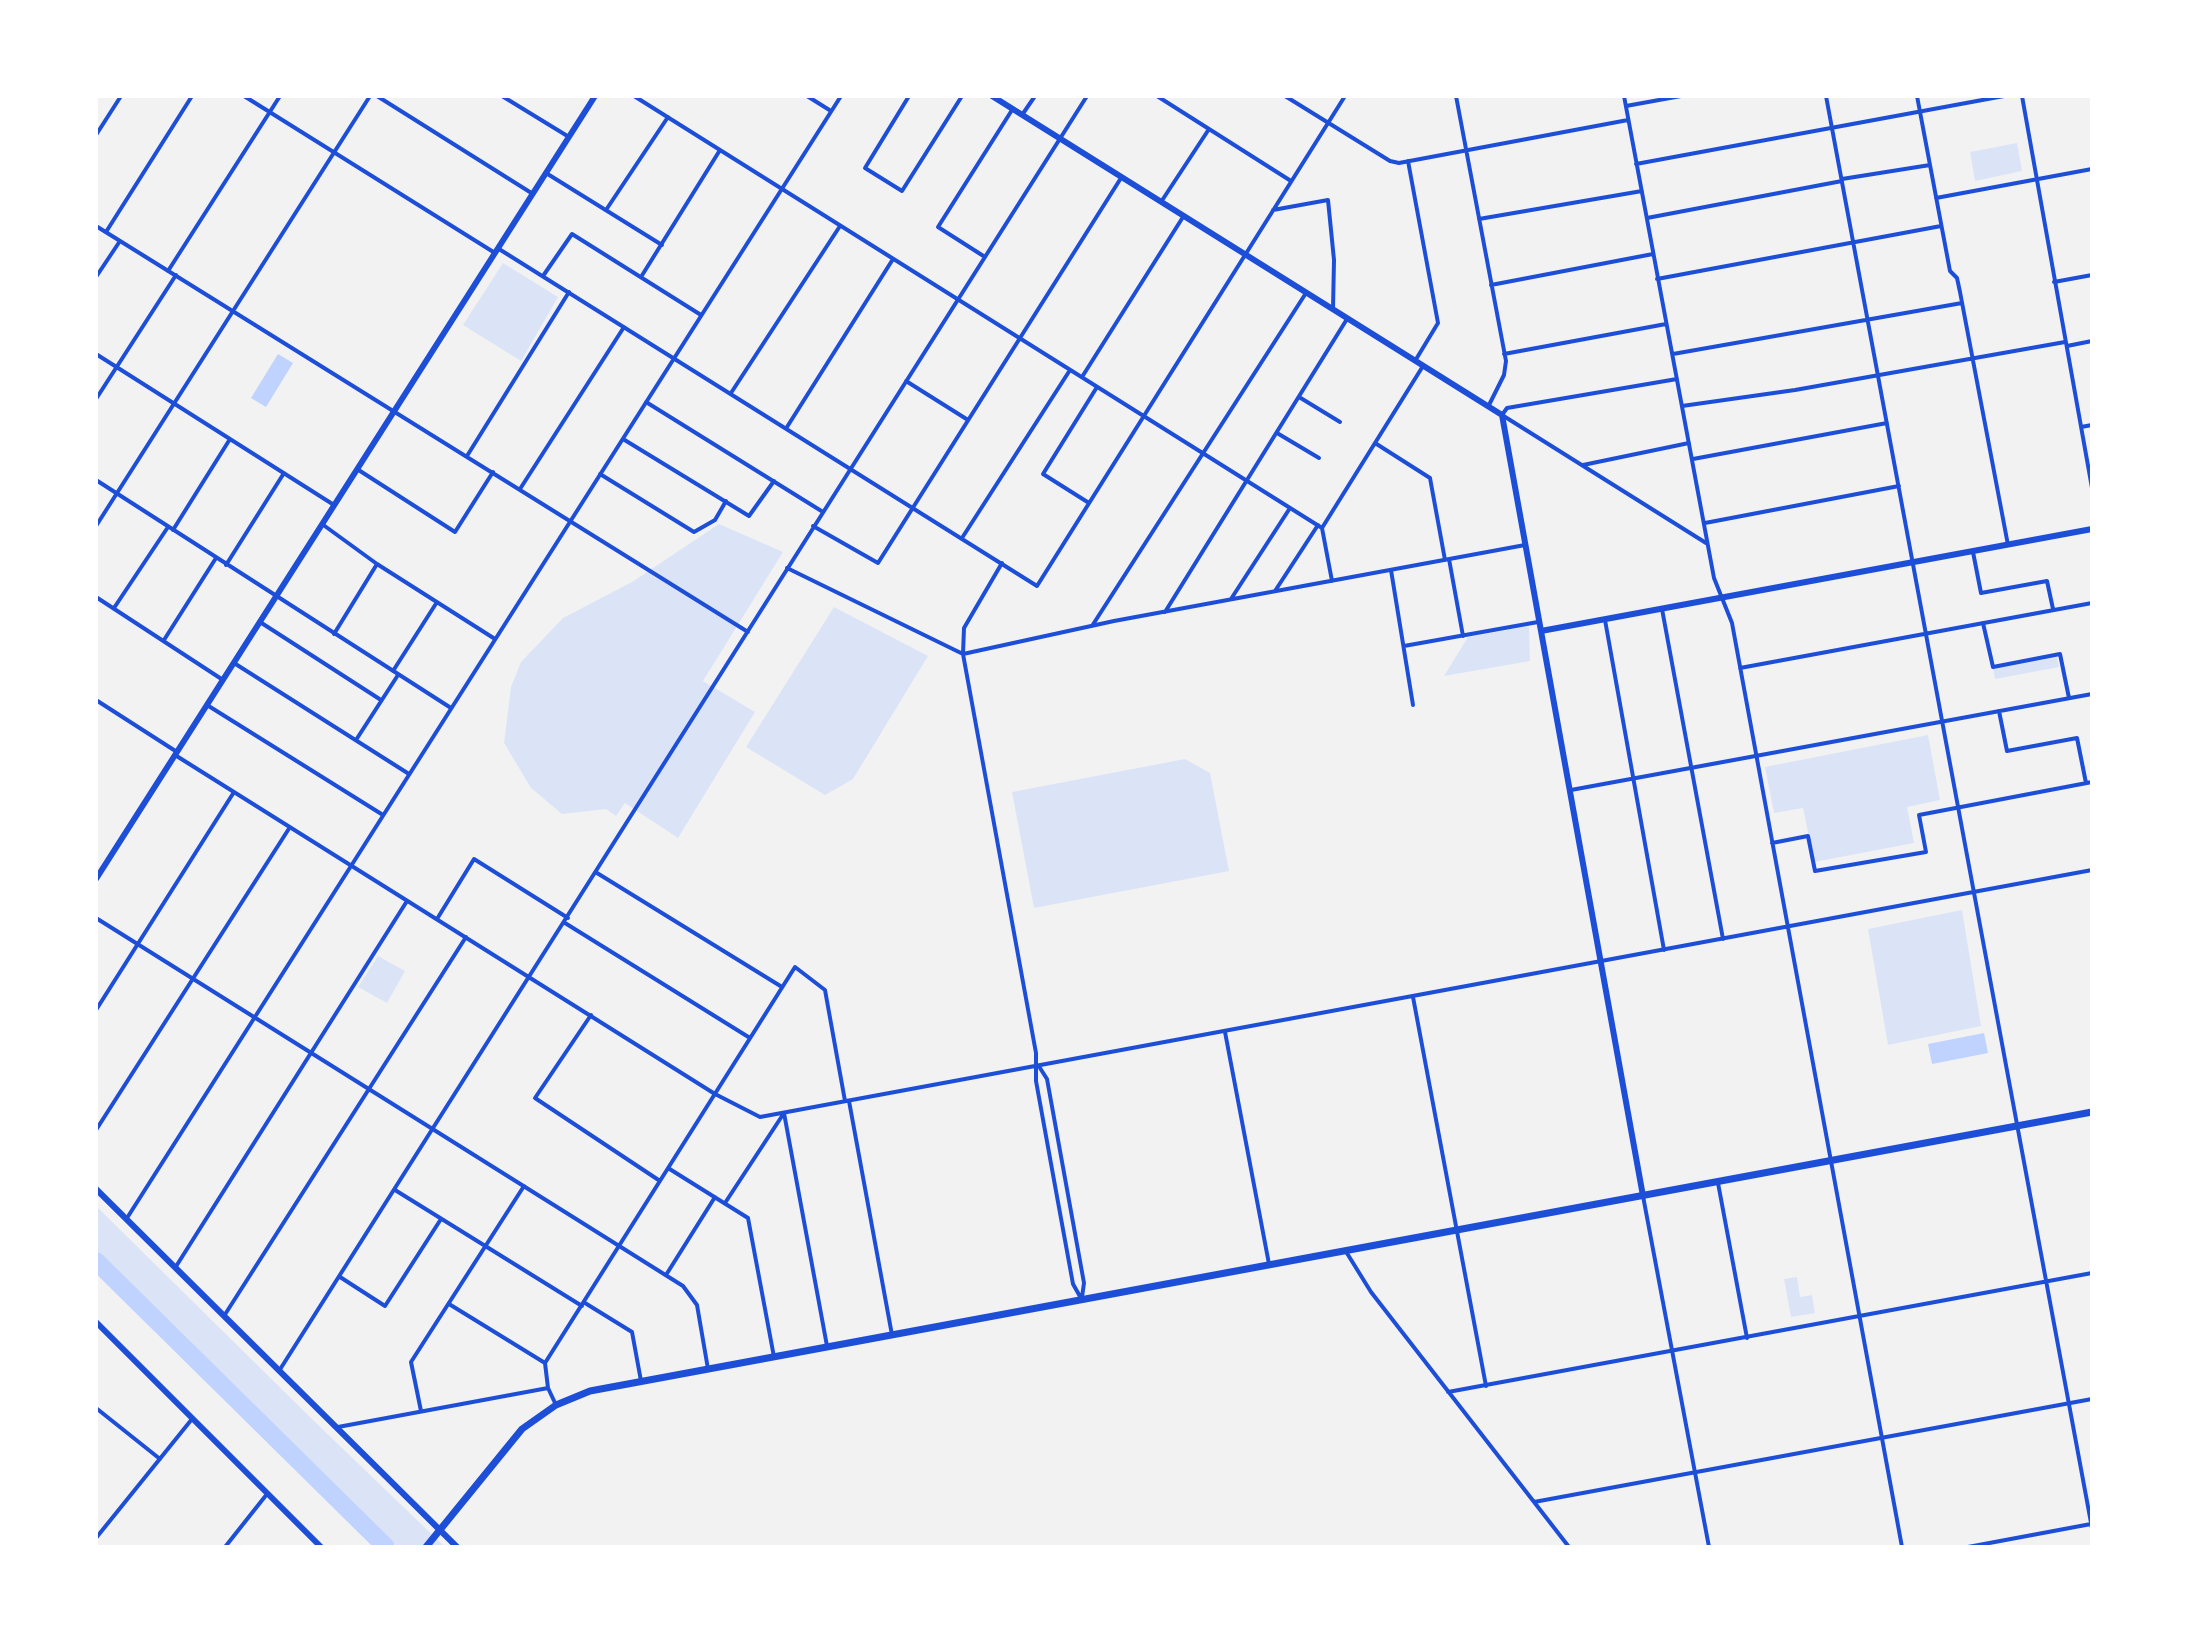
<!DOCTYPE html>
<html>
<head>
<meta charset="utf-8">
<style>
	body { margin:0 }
	#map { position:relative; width:2188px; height:1643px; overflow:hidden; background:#f2f2f2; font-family:Raleway,sans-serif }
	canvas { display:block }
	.frame { position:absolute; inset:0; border:98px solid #fff; pointer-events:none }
</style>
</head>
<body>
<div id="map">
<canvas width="2188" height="1643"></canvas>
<div class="frame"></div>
</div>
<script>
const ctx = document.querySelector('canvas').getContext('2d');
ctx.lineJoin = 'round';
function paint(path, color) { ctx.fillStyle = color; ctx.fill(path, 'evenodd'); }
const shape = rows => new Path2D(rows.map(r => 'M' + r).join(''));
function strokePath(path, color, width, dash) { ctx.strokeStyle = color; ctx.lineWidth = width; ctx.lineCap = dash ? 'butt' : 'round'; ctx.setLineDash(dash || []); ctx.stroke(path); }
paint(shape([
	[2017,143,2022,171,1975,181,1970,152],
	[503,263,558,297,521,361,463,325],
	[719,524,783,552,703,681,755,712,678,838,625,803,616,816,606,809,562,814,531,788,504,743,511,687,521,662,563,618,632,582],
	[834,607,928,656,853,779,825,795,746,747],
	[1529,626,1530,661,1444,676,1468,637],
	[2057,657,2059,667,1995,679,1993,669],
	[1928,735,1940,800,1907,807,1914,843,1814,862,1803,808,1774,813,1765,767],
	[1185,759,1210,773,1229,871,1034,908,1012,792],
	[1962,910,1981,1026,1888,1045,1868,929],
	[378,956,405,971,387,1003,358,987],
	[96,1206,313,1420,445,1547,398,1547,96,1254],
	[1797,1277,1800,1297,1812,1295,1815,1313,1791,1317,1784,1279]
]), '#dbe4f7');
paint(shape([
	[278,354,293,363,266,407,251,398],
	[1984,1033,1988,1053,1932,1064,1928,1044]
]), '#bfd3fe');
strokePath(shape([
	[96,1261,386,1547]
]), '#bfd3fe', 18);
strokePath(shape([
	[244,96,495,253],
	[377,96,533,194],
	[502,96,569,137],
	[634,96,1322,528,1332,581],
	[807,96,831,111],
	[909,96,865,168,902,191,962,96],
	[1157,96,1291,181],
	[1285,96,1390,161,1399,163,1628,120],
	[1456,96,1506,361,1504,375,1488,407],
	[1624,96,1714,578,1732,623,1902,1547],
	[1826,96,2092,1528],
	[1917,96,1950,271,1957,278,1960,292,2008,545],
	[2022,96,2092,488],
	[1626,106,1681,96],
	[1022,115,1035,96],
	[96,135,121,96],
	[1408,161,1438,323,1415,361],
	[1636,164,2004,96],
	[546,173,662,245],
	[1842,179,1930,165],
	[1936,198,2092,169],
	[1161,202,1209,129],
	[606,210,668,117],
	[1273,210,1328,200,1334,260,1333,309],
	[1647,218,1842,181],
	[1479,219,1642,191],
	[96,226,748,632],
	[106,232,192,96],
	[499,249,1037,586,1345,96],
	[985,257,938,227,1012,110],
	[168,271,280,96],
	[543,276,572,234,701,315],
	[96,277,120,241],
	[641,277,720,150],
	[1657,279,1941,226],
	[2054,282,2092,275],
	[1491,285,1653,254],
	[2067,346,2092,341],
	[96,354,334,505],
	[1504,354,1666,324],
	[1673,354,1962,303],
	[1082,377,1183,217],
	[1677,379,1507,408,1502,415,1706,543],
	[906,381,968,420],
	[731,393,840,226],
	[1299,397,1340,422],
	[96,399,176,275],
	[646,402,823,512],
	[1682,406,1795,390,2065,342],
	[787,427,893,259],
	[2081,427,2092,425],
	[1277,433,1319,458],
	[623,439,749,516,774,481],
	[1375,443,1430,478,1445,560],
	[467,456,569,292],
	[1693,459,1887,423],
	[1583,465,1689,443],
	[357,469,455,532,493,472],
	[600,474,694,532,715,520,726,501],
	[96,480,451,708],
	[520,489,624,327],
	[1089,503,1043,474,1097,387],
	[1705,523,1899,486],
	[322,524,377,564,495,639],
	[96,526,370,96],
	[813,526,878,563,1121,178],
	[1322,528,1423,366],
	[173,530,230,439],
	[962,538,1070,370],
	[1973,552,1981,593,2047,581,2053,609],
	[1449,559,1463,636],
	[1002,563,964,628,963,654,1114,621,1525,545],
	[226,565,284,473],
	[787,568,963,654,1036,1053,1036,1081,1058,1202,1073,1284,1082,1300],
	[1391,570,1413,705],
	[1275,591,1318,525],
	[96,597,223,680],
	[1231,599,1290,508],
	[114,608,168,527],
	[1662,609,1723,939],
	[1165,612,1347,319],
	[1605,620,1664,950],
	[260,622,381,700],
	[1983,623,1993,667,2060,654,2069,698],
	[1092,626,1306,293],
	[334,634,377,564],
	[164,640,216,558],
	[1404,646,1538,622],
	[234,663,409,774],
	[1740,668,2092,603],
	[393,671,437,602],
	[96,700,177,752],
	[207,705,383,815],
	[1999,711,2007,751,2077,738,2086,783],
	[356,740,398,675],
	[175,755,715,1094,760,1117,2092,870],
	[1571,790,2092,694],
	[1772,843,1808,836,1815,871,1926,852,1919,815,2092,782],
	[597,873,782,987],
	[96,918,683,1286,697,1305,708,1369],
	[437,919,474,859,568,918],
	[565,923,750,1038],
	[1413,997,1486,1386],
	[96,1010,234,792],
	[591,1015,535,1098,660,1181],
	[1225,1032,1269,1264],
	[1040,1068,1047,1079,1084,1283,1082,1297],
	[849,1101,892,1335],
	[784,1113,827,1346],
	[96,1130,290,827],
	[668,1168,748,1218,774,1357],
	[1718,1183,1747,1338],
	[395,1190,582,1306],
	[1643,1196,1709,1547],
	[725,1203,784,1113],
	[127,1218,841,96],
	[1345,1250,1371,1292,1569,1547],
	[175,1268,407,901],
	[666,1275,715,1197],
	[340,1277,385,1306,441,1219],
	[585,1303,632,1332,641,1381],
	[449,1304,545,1363],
	[224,1316,466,937],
	[279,1371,1087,96],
	[1448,1392,2092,1273],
	[556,1405,548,1388,545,1363,795,967,825,990,845,1101],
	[96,1408,160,1459],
	[421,1411,411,1362,524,1186],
	[338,1427,548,1388],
	[1534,1502,2092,1399],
	[96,1538,192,1419],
	[225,1547,267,1494],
	[1968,1547,2091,1524]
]), '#1d4ed8', 4);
strokePath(shape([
	[992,96,1502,415,1643,1196],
	[1541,631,2092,529],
	[96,879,595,96],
	[96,1189,457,1547],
	[96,1322,321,1547]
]), '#1d4ed8', 6);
strokePath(shape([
	[426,1547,522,1429,556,1405,590,1391,2092,1112]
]), '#1d4ed8', 7);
</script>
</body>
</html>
